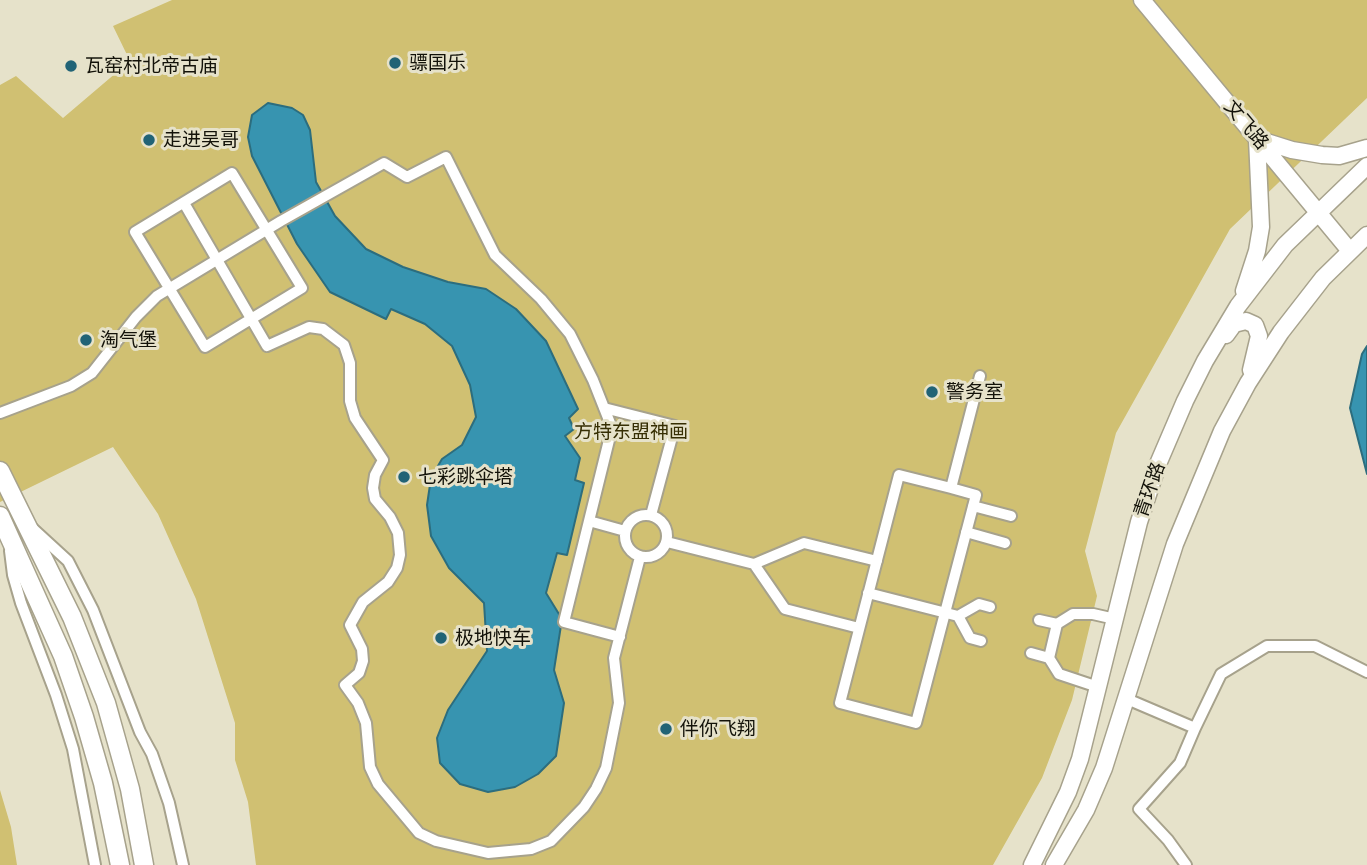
<!DOCTYPE html>
<html>
<head>
<meta charset="utf-8">
<style>
	body { margin:0 }
	canvas { display:block; background:#e6e2ca }
</style>
</head>
<body>
<canvas width="1367" height="865"></canvas>
<script>
const ctx = document.querySelector('canvas').getContext('2d');
ctx.lineJoin = 'round';
function paint(path, color) { ctx.fillStyle = color; ctx.fill(path, 'evenodd'); }
const shape = rows => new Path2D(rows.map(r => 'M' + r).join(''));
function strokePath(path, color, width, dash) { ctx.strokeStyle = color; ctx.lineWidth = width; ctx.lineCap = dash ? 'butt' : 'round'; ctx.setLineDash(dash || []); ctx.stroke(path); }
function drawText(font, color, halo, rows, align = 'center') {
  ctx.font = font + ' "Alegreya Sans","Noto Sans SC",sans-serif'; ctx.lineWidth = 6; ctx.setLineDash([]); ctx.textBaseline = 'middle'; ctx.strokeStyle = halo; ctx.fillStyle = color; for (const [text, x, y, turn = 0] of rows) {
    ctx.save(); ctx.translate(x, y); ctx.rotate((+turn || 0) * Math.PI / 180); ctx.textAlign = isNaN(turn) ? turn : align; if (halo) ctx.strokeText(text, 0, 0); ctx.fillText(text, 0, 0); ctx.restore();
  }
}
paint(shape([
	[172,0,1367,0,1367,98,1230,229,1116,433,1085,551,1097,596,1072,700,1042,778,993,865,256,865,248,802,235,760,235,723,196,599,158,514,113,447,0,502,0,85,16,76,63,118,130,61,113,26],
	[0,790,11,827,17,865,0,865]
]), '#d0c072');
const water = shape([
	[268,103,292,108,303,115,310,130,316,182,335,216,366,249,403,267,448,282,486,289,516,309,546,341,578,409,569,418,574,429,565,436,580,458,575,480,584,483,567,555,557,553,546,593,562,619,554,670,564,703,556,756,538,774,515,787,488,792,460,784,440,763,437,738,448,710,487,651,484,603,449,568,431,536,427,505,431,478,442,459,462,445,476,417,470,385,452,346,425,324,391,309,386,319,330,292,297,244,252,156,248,137,252,115,268,103],
	[1367,346,1367,474,1350,408,1362,354,1367,346]
]);
paint(water, '#3794b0');
strokePath(water, '#2c6d7e', 2);
const street = shape([
	[232,173,302,288,205,347,135,232,232,173],
	[184,203,267,346,309,327,323,329,344,345,350,363,350,401,355,418,383,460,375,475,373,488,375,499,390,517,398,533,400,555,397,568,388,582,363,602,350,625,362,649,363,661,359,673,345,685,358,703,366,723,370,767,378,784,419,833,436,841,488,853,531,849,551,841,584,807,596,789,606,768,619,703,614,658,640,557],
	[604,408,675,426,651,515],
	[0,413,71,386,92,373,136,317,157,296,281,221,384,163,407,177,446,157,495,255,541,299,570,334,593,380,612,428,564,622,620,637],
	[951,488,976,495,916,723,840,703,899,475,951,488,980,376],
	[973,506,1011,516],
	'625 536a21 21 0 1 1 42 0a21 21 0 1 1-42 0Z',
	[589,521,625,531],
	[32,528,68,561,93,610,140,732,152,754,169,803,183,865],
	[966,532,1005,543],
	[667,542,754,564],
	[10,551,13,575,21,603,56,695,73,749,95,865],
	[868,593,958,616],
	[1039,620,1057,624],
	[859,628,785,609,754,564,804,543,877,561],
	[981,641,970,638,958,616,979,604,990,607],
	[1031,653,1049,658],
	[1098,687,1059,674,1049,658,1057,624,1073,614,1093,614,1115,619],
	[1127,699,1195,728,1180,763,1139,809,1168,840,1186,865],
	[1195,728,1221,674,1267,646,1315,646,1367,672]
]);
const secondary = shape([
	[1142,0,1350,251],
	[1257,139,1292,150,1322,155,1339,156,1367,148],
	[1244,291,1257,251,1261,227,1257,139],
	[1226,335,1234,324,1246,321,1255,325,1259,336,1251,370],
	[1032,865,1068,792,1080,759,1139,522,1158,464,1185,401,1205,361,1238,306,1285,245,1367,166],
	[1054,865,1086,810,1104,768,1175,544,1222,431,1248,383,1281,332,1323,278,1367,235]
]);
const primary = shape([
	[0,471,72,617,106,703,130,789,144,865],
	[0,516,63,656,84,717,103,783,120,865]
]);
strokePath(street, '#a7a28c', 14);
strokePath(secondary, '#a7a28c', 19);
strokePath(primary, '#a7a28c', 21);
strokePath(street, '#fff', 10);
strokePath(secondary, '#fff', 16);
strokePath(primary, '#fff', 18);
for (const [x, y, r, color] of [
	[395,63,7,"#216376"],
	[71,66,7,"#216376"],
	[149,140,7,"#216376"],
	[86,340,7,"#216376"],
	[932,392,7,"#216376"],
	[404,477,7,"#216376"],
	[441,638,7,"#216376"],
	[666,729,7,"#216376"]
]) { const dot = new Path2D(); dot.arc(x, y, r, 0, 2 * Math.PI); ctx.fillStyle = color; ctx.fill(dot); strokePath(dot, '#e6e2ca', 2.5); }
drawText('19px', '#131209', '#e6e2ca', [
	["骠国乐",409,63],
	["瓦窑村北帝古庙",85,66],
	["走进吴哥",163,140],
	["淘气堡",100,340],
	["警务室",946,392],
	["七彩跳伞塔",418,477],
	["极地快车",455,638],
	["伴你飞翔",680,729]
], 'left');
drawText('19px', '#131209', '#e6e2ca', [
	["文飞路",1246,125,50],
	["青环路",1150,490,-71]
]);
drawText('19px', '#362e03', '#e6e2ca', [
	["方特东盟神画",631,432]
]);
</script>
</body>
</html>
